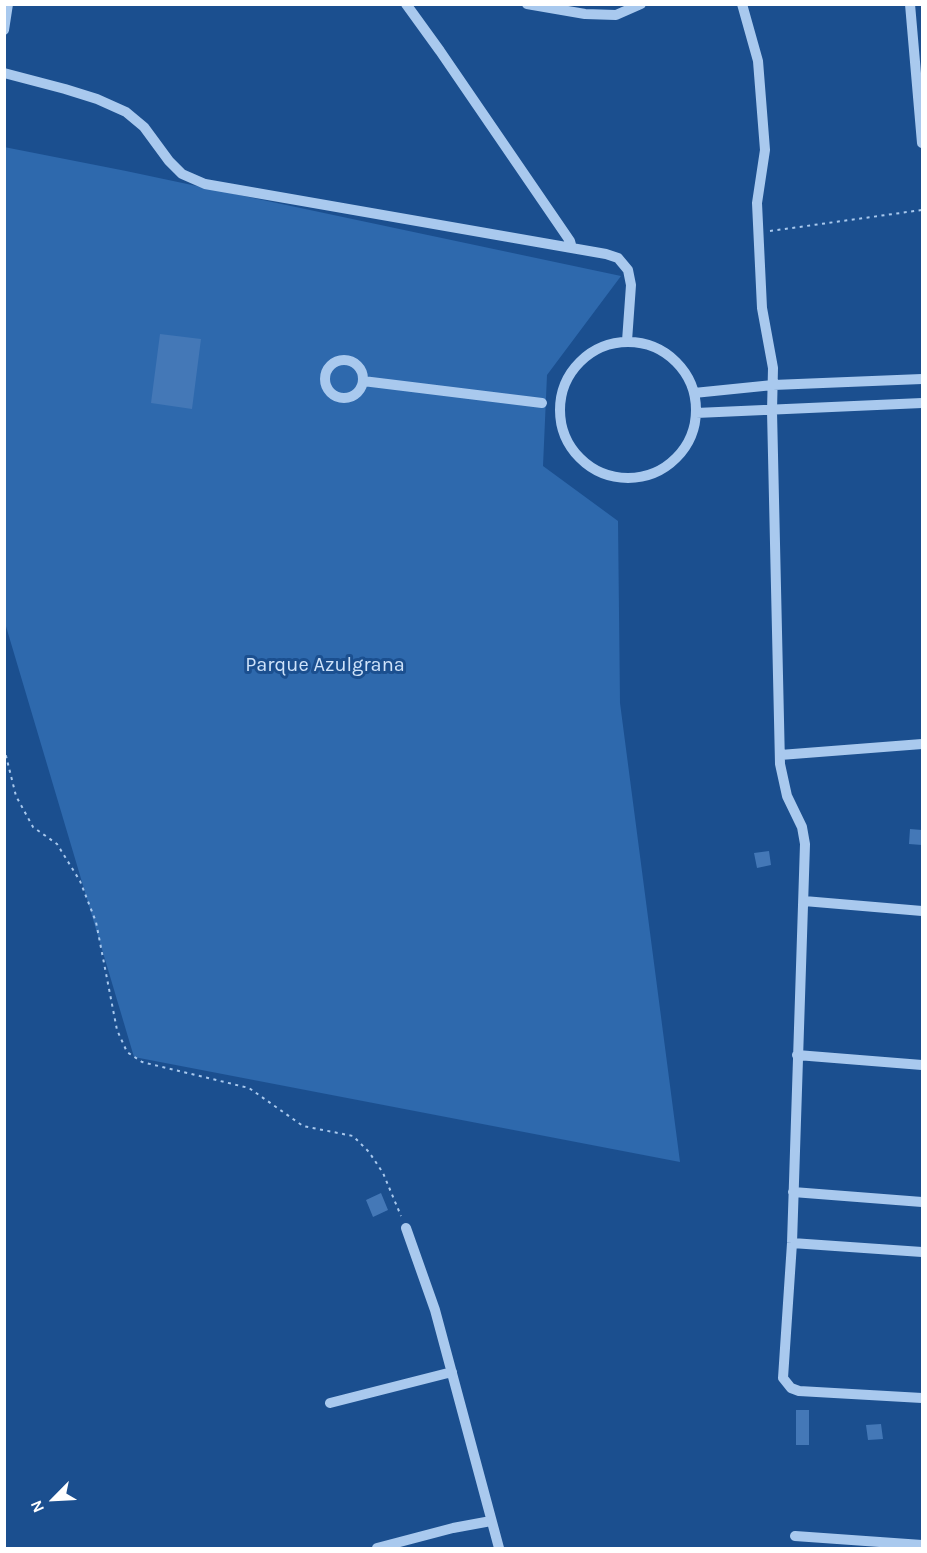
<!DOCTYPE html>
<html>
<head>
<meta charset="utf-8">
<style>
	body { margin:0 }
	#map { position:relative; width:927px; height:1553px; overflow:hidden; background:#1b4f8f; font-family:Karla,sans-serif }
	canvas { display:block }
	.frame { position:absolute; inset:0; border:6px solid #fff; pointer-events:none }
	.north { position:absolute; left:24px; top:1469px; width:60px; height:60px; -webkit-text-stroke:4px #1b4f8f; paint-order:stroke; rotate:246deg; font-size:16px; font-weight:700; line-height:24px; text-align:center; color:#fff }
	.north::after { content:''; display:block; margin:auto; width:21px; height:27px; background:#fff; clip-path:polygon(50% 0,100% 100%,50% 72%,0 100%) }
</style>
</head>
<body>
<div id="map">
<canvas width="927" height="1553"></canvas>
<div class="frame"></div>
<div class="north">N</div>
</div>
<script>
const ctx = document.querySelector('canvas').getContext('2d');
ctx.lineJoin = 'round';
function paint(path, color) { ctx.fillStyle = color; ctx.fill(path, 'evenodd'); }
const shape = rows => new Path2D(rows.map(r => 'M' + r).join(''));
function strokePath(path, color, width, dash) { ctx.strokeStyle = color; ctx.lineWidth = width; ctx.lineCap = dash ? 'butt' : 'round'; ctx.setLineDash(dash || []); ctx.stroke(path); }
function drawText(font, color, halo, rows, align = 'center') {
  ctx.font = font + ' Karla,sans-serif'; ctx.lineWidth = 6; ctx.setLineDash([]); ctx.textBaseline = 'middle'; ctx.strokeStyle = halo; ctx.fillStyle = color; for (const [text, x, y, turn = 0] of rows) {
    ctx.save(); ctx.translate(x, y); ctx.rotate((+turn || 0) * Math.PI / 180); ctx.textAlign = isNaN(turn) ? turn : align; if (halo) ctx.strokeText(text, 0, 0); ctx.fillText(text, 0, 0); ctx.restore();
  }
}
paint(shape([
	[4,147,126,171,621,276,547,375,543,466,618,521,620,703,680,1162,134,1057,5,623]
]), '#2e69ad');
paint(shape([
	[160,334,201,339,192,409,151,403],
	[910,829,922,830,922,845,909,844],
	[769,851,771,865,757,868,754,853],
	[381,1193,388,1210,373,1217,366,1200],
	[796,1410,809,1410,809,1445,796,1445],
	[881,1424,883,1439,868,1440,866,1425]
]), '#4478b7');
strokePath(shape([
	[770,231,922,210],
	[4,748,16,796,33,827,57,844,80,881,96,922,117,1030,127,1052,142,1062,249,1088,303,1126,353,1136,369,1152,383,1173,401,1216]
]), '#a9c9ee', 2, [3, 4.5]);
strokePath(shape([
	[406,4,440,51,570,241,572,248],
	[527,4,585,14,616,15,641,4],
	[742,4,758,61,765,150,757,203,762,308,773,368,772,411,780,764,787,796,802,827,805,844,792,1243,783,1378,791,1388,799,1391,922,1398],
	[910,4,922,143],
	[4,30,8,4],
	[4,73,65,89,97,99,126,112,144,127,169,161,182,174,205,184,606,254,618,258,628,270,631,285,627,341],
	'560 410a68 68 0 1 1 136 0a68 68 0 1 1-136 0Z',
	'325 379a19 19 0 1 1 38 0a19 19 0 1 1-38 0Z',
	[363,381,542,403],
	[694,393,773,385,922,379],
	[696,413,922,403],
	[780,755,922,744],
	[804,901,922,911],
	[797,1055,922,1065],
	[793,1192,922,1202],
	[406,1228,435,1310,499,1548],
	[792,1243,922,1252],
	[330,1403,452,1372],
	[795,1536,922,1545],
	[377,1548,453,1528,491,1521]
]), '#a9c9ee', 10);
drawText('20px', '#cfe3fa', '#1b4f8f', [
	["Parque Azulgrana",325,665]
]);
</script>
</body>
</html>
